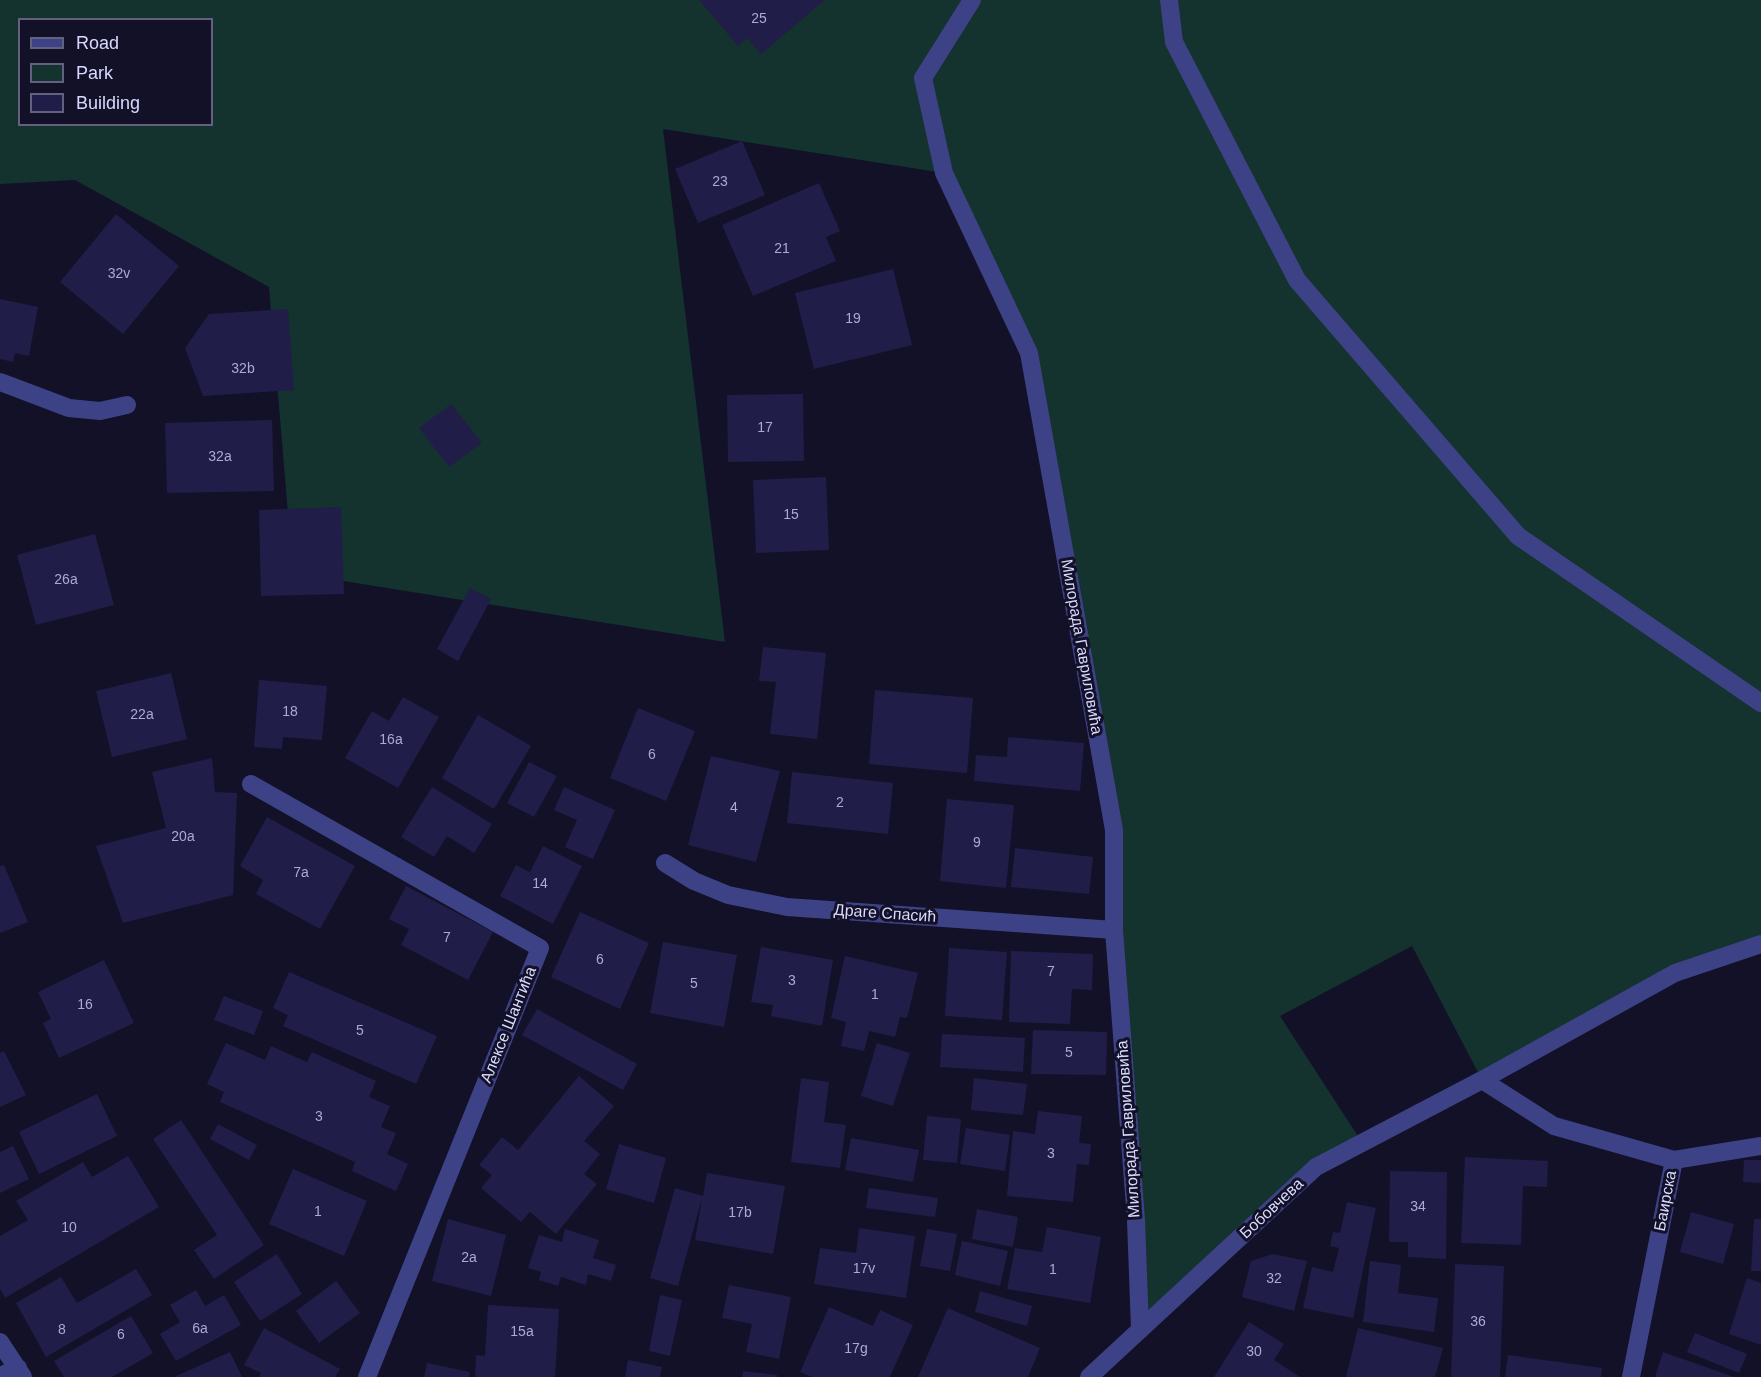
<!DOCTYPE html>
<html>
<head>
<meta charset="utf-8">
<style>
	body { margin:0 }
	#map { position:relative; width:1761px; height:1377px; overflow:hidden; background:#121128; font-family:Helvetica,sans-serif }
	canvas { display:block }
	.legend { position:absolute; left:18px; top:18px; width:195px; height:108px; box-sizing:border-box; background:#121128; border:2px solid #62617e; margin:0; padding:8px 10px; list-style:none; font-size:18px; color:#d9d9fe }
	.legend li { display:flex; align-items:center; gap:12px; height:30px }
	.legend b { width:30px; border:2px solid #62617e }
</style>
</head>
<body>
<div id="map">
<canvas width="1761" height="1377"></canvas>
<ul class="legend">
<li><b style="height:8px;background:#3d4286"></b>Road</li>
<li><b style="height:16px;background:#14322e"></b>Park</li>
<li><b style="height:16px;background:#211d49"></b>Building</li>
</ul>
</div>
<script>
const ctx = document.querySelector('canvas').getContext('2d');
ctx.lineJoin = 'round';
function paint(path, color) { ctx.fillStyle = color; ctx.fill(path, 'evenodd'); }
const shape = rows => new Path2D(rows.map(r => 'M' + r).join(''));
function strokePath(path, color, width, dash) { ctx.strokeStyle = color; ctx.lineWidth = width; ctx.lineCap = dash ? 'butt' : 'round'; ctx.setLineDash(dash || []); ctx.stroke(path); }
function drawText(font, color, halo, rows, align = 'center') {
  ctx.font = font + ' Helvetica,sans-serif'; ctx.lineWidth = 6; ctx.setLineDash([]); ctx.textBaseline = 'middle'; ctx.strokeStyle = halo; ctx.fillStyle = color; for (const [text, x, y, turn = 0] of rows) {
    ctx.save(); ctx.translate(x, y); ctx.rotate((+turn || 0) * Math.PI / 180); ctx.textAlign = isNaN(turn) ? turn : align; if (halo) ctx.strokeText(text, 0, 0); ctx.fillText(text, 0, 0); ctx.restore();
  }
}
paint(shape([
	[0,0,1761,0,1761,944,1675,973,1482,1080,1412,946,1280,1016,1363,1144,1316,1167,1140,1330,1114,830,1029,353,944,173,663,129,725,642,293,573,269,287,75,180,0,184],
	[20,20,212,20,212,124,20,124]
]), '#14322e');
paint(shape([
	[699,0,825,0,761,54,747,38,738,46],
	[742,141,765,195,698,223,675,169],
	[819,183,840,231,826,237,836,261,753,296,722,225],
	[116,214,179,266,123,334,60,282],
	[893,269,912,345,814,369,795,293],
	[0,299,38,307,29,356,15,353,13,362,0,359],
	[288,309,294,390,203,396,185,348,209,314],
	[803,394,804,461,728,462,727,395],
	[451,404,482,443,449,467,419,428],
	[272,420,274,491,167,493,165,423],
	[826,477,829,550,756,553,753,480],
	[341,507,344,594,261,596,259,510],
	[95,534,114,605,36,625,17,555],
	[470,588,491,599,458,661,437,649],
	[763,647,826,653,817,739,770,734,776,682,759,681],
	[171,673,187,739,112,757,96,691],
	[259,680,327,686,322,740,283,737,282,749,254,747],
	[875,690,973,698,967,773,869,764],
	[403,697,439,717,398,788,345,758,372,711,389,721],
	[638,708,695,731,666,801,610,778],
	[478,715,531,746,494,809,442,778],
	[1008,737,1084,743,1080,791,974,781,976,755,1007,757],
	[711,756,780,771,756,862,688,845],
	[212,758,215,792,237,793,233,895,123,923,96,846,166,828,152,772],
	[529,762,557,776,534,817,507,803],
	[792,772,893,783,888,834,787,823],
	[432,787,492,824,474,853,447,836,434,857,401,837],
	[564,787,615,810,593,859,565,847,577,820,554,810],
	[947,799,1014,805,1006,888,940,881],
	[267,817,355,866,320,929,256,894,263,880,240,866],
	[543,846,582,866,553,924,500,896,516,865,530,872],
	[1015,848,1093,857,1089,894,1011,887],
	[4,865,28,922,0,933,0,866],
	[406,886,493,932,468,980,401,945,409,929,389,919],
	[580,912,649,943,620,1009,551,977],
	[663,942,737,955,724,1027,650,1013],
	[761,947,833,960,822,1026,771,1016,773,1005,751,1002],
	[949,948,1007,952,1002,1020,945,1016],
	[1011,951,1093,954,1092,990,1072,989,1070,1024,1009,1022],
	[845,956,918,973,907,1018,900,1017,895,1037,869,1031,864,1051,841,1046,846,1022,831,1018],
	[104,960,134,1023,59,1058,43,1023,51,1019,38,992],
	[289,972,437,1036,416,1084,283,1026,288,1015,273,1008],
	[224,996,263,1011,254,1035,214,1020],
	[537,1009,637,1064,623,1090,522,1035],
	[1033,1030,1107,1032,1106,1075,1031,1074],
	[942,1034,1025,1038,1023,1072,940,1067],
	[226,1043,265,1060,271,1046,307,1062,312,1052,376,1081,369,1097,390,1106,381,1127,396,1133,387,1154,408,1164,396,1191,352,1171,355,1162,220,1102,224,1092,207,1084],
	[877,1043,910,1053,893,1106,861,1096],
	[4,1051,26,1095,0,1107,0,1053],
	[579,1076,614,1106,584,1141,600,1154,584,1174,597,1184,556,1234,530,1212,521,1222,481,1188,492,1175,479,1165,502,1137,518,1150],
	[801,1078,829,1082,824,1122,846,1125,840,1168,791,1162],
	[974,1078,1027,1084,1023,1115,971,1110],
	[97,1094,117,1136,39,1174,19,1132],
	[1038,1111,1082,1116,1079,1143,1091,1144,1089,1165,1077,1164,1073,1202,1007,1196,1013,1131,1035,1134],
	[927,1116,961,1119,957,1163,923,1160],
	[181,1120,264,1245,214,1279,194,1250,217,1235,153,1139],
	[218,1124,257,1145,249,1160,210,1139],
	[966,1128,1010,1135,1005,1171,960,1164],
	[851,1138,919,1150,913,1182,845,1170],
	[619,1144,666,1158,654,1203,606,1189],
	[13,1146,29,1179,0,1193,0,1152],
	[128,1156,159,1207,5,1298,0,1289,0,1236,28,1220,16,1201,83,1162,92,1177],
	[1465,1157,1548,1161,1547,1187,1523,1186,1521,1245,1461,1243],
	[1744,1160,1761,1160,1761,1183,1743,1182],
	[293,1169,367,1201,344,1256,269,1224],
	[1390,1171,1447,1172,1446,1259,1408,1257,1408,1242,1389,1242],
	[707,1173,785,1186,773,1254,695,1240,702,1198,678,1286,650,1278,675,1188,703,1196],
	[869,1188,938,1198,935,1217,866,1208],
	[1347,1202,1376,1208,1353,1318,1303,1308,1312,1267,1333,1272,1339,1248,1330,1246,1333,1232,1340,1233],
	[977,1209,1018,1217,1013,1247,972,1239],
	[1691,1212,1734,1224,1723,1264,1680,1252],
	[448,1219,506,1235,491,1296,432,1281],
	[1754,1219,1761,1219,1761,1271,1751,1271],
	[1047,1227,1101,1237,1090,1303,1007,1289,1015,1248,1042,1252],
	[859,1228,915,1236,906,1298,814,1284,820,1248,856,1253],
	[565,1229,599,1240,593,1258,616,1265,611,1281,588,1274,586,1285,561,1277,558,1286,539,1280,541,1272,528,1268,539,1235,562,1242],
	[927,1229,957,1234,950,1271,920,1266],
	[962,1241,1008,1251,1000,1286,955,1275],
	[277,1254,302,1294,260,1321,234,1282],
	[1273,1254,1307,1261,1294,1311,1242,1297,1251,1261],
	[1370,1261,1401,1265,1398,1293,1438,1298,1434,1332,1363,1322],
	[1455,1264,1504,1266,1500,1377,1451,1377],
	[136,1269,152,1295,46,1357,16,1303,61,1277,77,1303],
	[1747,1278,1761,1283,1761,1345,1729,1334],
	[336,1281,360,1313,319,1343,296,1311],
	[729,1285,791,1297,779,1359,746,1352,752,1324,722,1318],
	[196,1290,205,1306,224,1295,241,1325,176,1361,160,1334,180,1322,170,1305],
	[980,1291,1032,1306,1027,1326,975,1312],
	[660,1295,682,1300,670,1356,649,1351],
	[488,1305,559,1309,555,1377,475,1377,476,1355,485,1356],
	[829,1307,873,1326,880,1310,913,1325,890,1377,812,1377,800,1372],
	[948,1308,1040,1348,1028,1377,918,1377],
	[131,1316,153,1353,112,1377,64,1377,54,1361],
	[1249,1322,1284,1344,1274,1360,1300,1377,1214,1377],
	[264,1328,340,1369,335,1377,259,1377,261,1373,244,1365],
	[1358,1328,1443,1348,1435,1377,1346,1377],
	[1695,1333,1747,1354,1739,1373,1687,1352],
	[230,1352,242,1377,174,1377],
	[1663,1352,1734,1377,1655,1377],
	[1508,1355,1602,1368,1601,1377,1505,1377],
	[628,1360,662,1367,660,1377,625,1377],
	[427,1363,470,1372,469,1377,424,1377],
	[743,1371,777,1375,777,1377,742,1377]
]), '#211d49');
strokePath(shape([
	[972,0,923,78,944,173,1029,353,1114,830,1114,930,1136,1220,1140,1330],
	[1169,0,1174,42,1297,280,1518,536,1761,703],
	[0,382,69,408,100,411,127,405],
	[251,784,540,948,367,1377],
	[665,863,694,881,728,895,787,907,1114,930],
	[1482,1080,1554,1126,1674,1160,1631,1377],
	[1674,1160,1761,1146],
	[0,1342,23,1377],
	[0,1376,18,1368],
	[1089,1377,1316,1167,1482,1080,1675,973,1761,944]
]), '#3d4286', 18);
drawText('14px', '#abaad1', null, [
	["25",759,19],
	["23",720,182],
	["21",782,249],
	["32v",119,274],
	["19",853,319],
	["32b",243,369],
	["17",765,428],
	["32a",220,457],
	["15",791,515],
	["26a",66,580],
	["18",290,712],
	["22a",142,715],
	["16a",391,740],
	["6",652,755],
	["2",840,803],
	["4",734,808],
	["20a",183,837],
	["9",977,843],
	["7a",301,873],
	["14",540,884],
	["7",447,938],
	["6",600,960],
	["7",1051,972],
	["3",792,981],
	["5",694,984],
	["1",875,995],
	["16",85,1005],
	["5",360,1031],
	["5",1069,1053],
	["3",319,1117],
	["3",1051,1154],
	["34",1418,1207],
	["1",318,1212],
	["17b",740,1213],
	["10",69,1228],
	["2a",469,1258],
	["17v",864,1269],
	["1",1053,1270],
	["32",1274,1279],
	["36",1478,1322],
	["6a",200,1329],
	["8",62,1330],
	["15a",522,1332],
	["6",121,1335],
	["17g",856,1349],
	["30",1254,1352]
]);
drawText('16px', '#d9d9fe', '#121128', [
	["Милорада Гавриловића",1081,647,80],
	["Драге Спасић",885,914,4],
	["Алексе Шантића",509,1025,-68],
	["Милорада Гавриловића",1129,1129,-94],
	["Баирска",1666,1201,-79],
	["Бобовчева",1272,1209,-43]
]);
</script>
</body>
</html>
